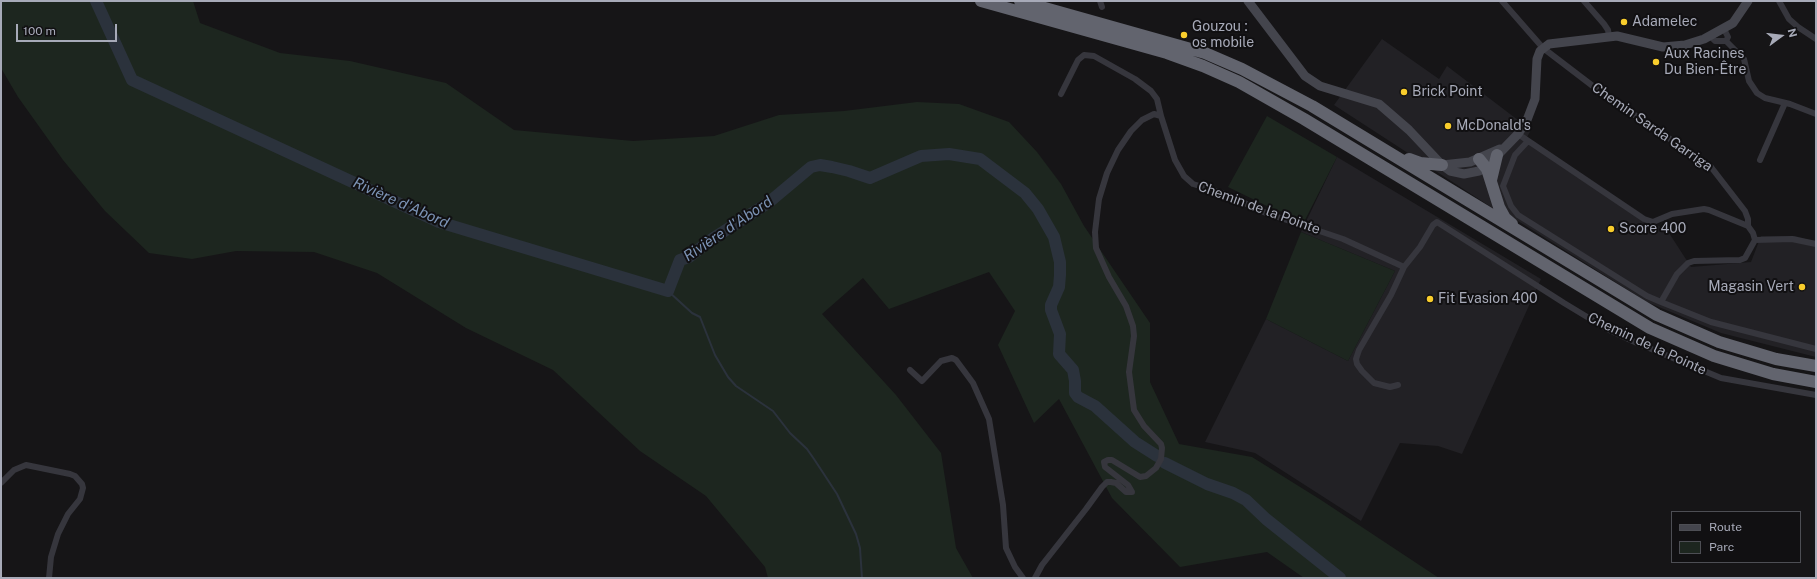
<!DOCTYPE html>
<html>
<head>
<meta charset="utf-8">
<style>
	body { margin:0 }
	#map { position:relative; width:1817px; height:579px; overflow:hidden; background:#161517; font-family:"Public Sans",sans-serif }
	canvas { display:block }
	.frame { position:absolute; inset:0; border:2px solid #a7aab8; pointer-events:none }
	.legend { position:absolute; left:1671px; top:511px; width:130px; height:52px; box-sizing:border-box; background:#111012; border:1px solid #4d4e54; margin:0; padding:5px 7px; list-style:none; font-size:12px; color:#a7aab8 }
	.legend li { display:flex; align-items:center; gap:8px; height:20px }
	.legend b { width:20px; border:1px solid #4d4e54 }
	.north { position:absolute; left:1761px; top:16px; width:40px; height:40px; -webkit-text-stroke:3px #111012; paint-order:stroke; rotate:75deg; font-size:11px; font-weight:700; line-height:16px; text-align:center; color:#a7aab8 }
	.north::after { content:''; display:block; margin:auto; width:14px; height:18px; background:#a7aab8; clip-path:polygon(50% 0,100% 100%,50% 72%,0 100%) }
	.scale { position:absolute; left:16px; top:24px; width:101px; height:18px; box-sizing:border-box; border:2px solid #a7aab8; border-top:0; padding-left:5px; font-size:12px; line-height:14px; white-space:nowrap; color:#a7aab8; -webkit-text-stroke:3px #111012; paint-order:stroke }
</style>
</head>
<body>
<div id="map">
<canvas width="1817" height="579"></canvas>
<div class="frame"></div>
<ul class="legend">
<li><b style="height:5px;background:#44454d"></b>Route</li>
<li><b style="height:11px;background:#1d261f"></b>Parc</li>
</ul>
<div class="north">N</div>
<div class="scale">100 m</div>
</div>
<script>
const ctx = document.querySelector('canvas').getContext('2d');
ctx.lineJoin = 'round';
function paint(path, color) { ctx.fillStyle = color; ctx.fill(path, 'evenodd'); }
const shape = rows => new Path2D(rows.map(r => 'M' + r).join(''));
function strokePath(path, color, width, dash) { ctx.strokeStyle = color; ctx.lineWidth = width; ctx.lineCap = dash ? 'butt' : 'round'; ctx.setLineDash(dash || []); ctx.stroke(path); }
function drawText(font, color, halo, rows, align = 'center') {
  ctx.font = font + ' "Public Sans",sans-serif'; ctx.lineWidth = 4; ctx.setLineDash([]); ctx.textBaseline = 'middle'; ctx.strokeStyle = halo; ctx.fillStyle = color; for (const [text, x, y, turn = 0] of rows) {
    ctx.save(); ctx.translate(x, y); ctx.rotate((+turn || 0) * Math.PI / 180); ctx.textAlign = isNaN(turn) ? turn : align; if (halo) ctx.strokeText(text, 0, 0); ctx.fillText(text, 0, 0); ctx.restore();
  }
}
paint(shape([
	[1382,39,1439,79,1447,66,1531,130,1527,137,1669,233,1691,267,1751,262,1761,236,1795,236,1816,242,1816,357,1721,333,1647,302,1518,221,1491,207,1334,105],
	[1337,157,1541,279,1462,454,1438,446,1400,443,1361,521,1255,453,1205,442,1266,319,1348,361,1395,271,1301,232]
]), '#222125');
paint(shape([
	[1,1,193,1,200,23,280,53,350,61,446,83,514,130,633,141,714,136,779,115,844,111,917,102,959,104,1009,122,1037,152,1061,184,1084,226,1150,323,1150,382,1179,444,1252,457,1321,500,1439,578,1304,578,1267,552,1180,567,1112,498,1059,399,1034,423,998,345,1015,311,989,272,889,309,863,278,822,314,896,395,941,453,956,548,973,578,768,578,765,567,706,496,640,451,553,370,466,328,377,273,314,252,236,251,192,259,149,253,105,211,63,160,18,97,1,68],
	[1267,116,1337,157,1305,220,1269,207,1228,187],
	[1301,232,1395,271,1348,361,1266,319]
]), '#1d261f');
strokePath(shape([
	[668,291,692,313,700,317,715,355,728,377,736,386,773,411,790,433,807,449,814,459,837,494,856,534,860,548,862,578]
]), '#2b323c', 2);
strokePath(shape([
	[96,1,132,80,439,222,668,291,680,260,689,257,712,239,768,203,811,167,820,165,832,167,849,171,870,178,921,156,949,154,980,159,1025,193,1038,209,1054,237,1060,262,1060,275,1059,287,1051,305,1051,310,1060,334,1059,354,1073,370,1075,381,1075,393,1078,397,1095,406,1135,442,1157,456],
	[1165,463,1207,484,1233,493,1246,500,1266,519,1340,578]
]), '#2b323c', 12);
strokePath(shape([
	[1100,1,1102,7],
	[1502,1,1543,48,1598,90,1711,167,1745,211,1748,219,1748,226,1753,233,1755,240],
	[1584,1,1604,24,1608,30,1609,36],
	[1779,1,1789,19,1798,27,1816,39],
	[1710,36,1715,41,1726,41,1728,37,1724,29],
	[1726,41,1744,59,1749,81,1757,93,1765,98,1790,104,1816,114],
	[1061,94,1078,60,1084,55,1094,56,1135,79,1151,91,1157,99,1161,116],
	[1518,134,1644,219,1653,222,1672,214,1704,209,1709,210,1748,226],
	[1528,141,1515,155,1503,186,1511,206,1518,215,1647,296,1661,302,1677,274,1688,263,1694,261,1740,260,1745,258,1755,240],
	[1760,160,1785,103],
	[1755,240,1792,239,1816,244],
	[1661,302,1711,322,1816,349],
	[910,370,922,381,941,361,952,358,956,360,973,383,989,419,1003,505,1006,548,1015,567,1023,578],
	[1398,385,1390,387,1374,383,1362,371,1357,364,1356,359,1359,350,1391,295,1404,267],
	[1,483,14,470,26,465,70,474,75,476,82,484,83,488,80,499,68,514,58,534,51,557,49,578],
	[1035,578,1042,565,1086,509,1102,487,1107,482,1111,482,1116,483,1126,492,1132,492,1128,485,1105,467,1104,462,1108,460,1112,460,1140,477,1146,476,1156,468,1161,459,1162,448,1161,444,1144,426,1134,410,1129,372,1134,336,1133,326,1126,306,1109,277,1096,248,1095,232,1099,199,1107,173,1118,150,1131,131,1142,120,1154,114,1161,116,1175,160,1184,176,1193,184,1223,193,1266,213,1343,239,1404,267,1420,247,1433,225,1437,222,1564,303,1607,329,1637,343,1721,378,1816,395]
]), '#36363d', 6);
strokePath(shape([
	[1248,1,1305,76,1320,86,1379,104,1409,130,1442,165,1450,171,1464,174,1479,171,1486,167,1518,134,1527,120,1535,99,1537,59,1540,51,1549,44,1617,36,1663,47,1685,45,1704,39,1733,23,1748,1],
	[1442,165,1470,162,1500,149]
]), '#44454d', 9);
strokePath(shape([
	[981,1,1167,53,1203,66,1239,82,1304,119,1650,328,1714,356,1773,374,1816,382],
	[1020,1,1205,53,1242,69,1312,106,1657,315,1719,342,1776,359,1816,366],
	[1409,159,1420,163,1442,165],
	[1479,159,1487,169,1499,207,1505,218,1512,224],
	[1491,180,1497,155]
]), '#62646e', 12);
for (const [x, y, r, color] of [
	[1624,22,4,"#f9cd2c"],
	[1184,35,4,"#f9cd2c"],
	[1656,62,4,"#f9cd2c"],
	[1404,92,4,"#f9cd2c"],
	[1448,126,4,"#f9cd2c"],
	[1611,229,4,"#f9cd2c"],
	[1802,287,4,"#f9cd2c"],
	[1430,299,4,"#f9cd2c"]
]) { const dot = new Path2D(); dot.arc(x, y, r, 0, 2 * Math.PI); ctx.fillStyle = color; ctx.fill(dot); strokePath(dot, '#111012', 1.5); }
drawText('14px', '#a7aab8', '#111012', [
	["Adamelec",1632,22],
	["Gouzou :",1192,27],
	["os mobile",1192,43],
	["Aux Racines",1664,54],
	["Du Bien-Être",1664,70],
	["Brick Point",1412,92],
	["McDonald's",1456,126],
	["Score 400",1619,229],
	["Magasin Vert",1794,287,"right"],
	["Fit Evasion 400",1438,299]
], 'left');
drawText('14px', '#a7aab8', '#111012', [
	["Chemin Sarda Garriga",1652,127,35],
	["Chemin de la Pointe",1259,208,20],
	["Chemin de la Pointe",1647,344,25]
]);
drawText('italic 15px', '#7c93b5', '#111012', [
	["Rivière d'Abord",401,203,24],
	["Rivière d'Abord",728,229,-34]
]);
</script>
</body>
</html>
